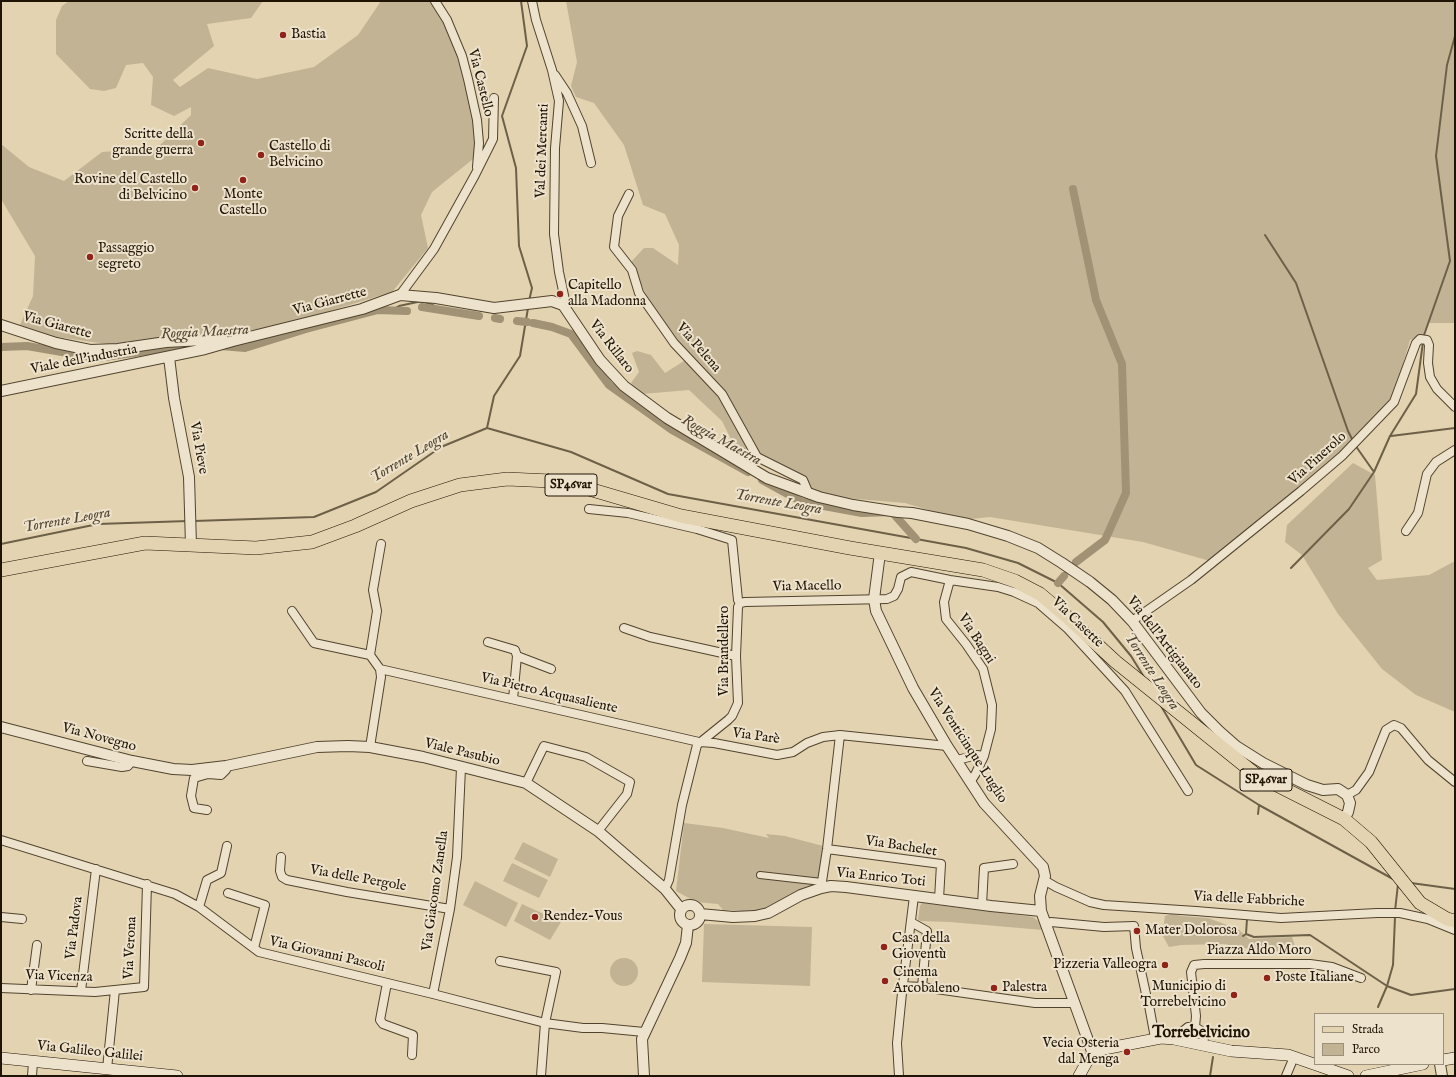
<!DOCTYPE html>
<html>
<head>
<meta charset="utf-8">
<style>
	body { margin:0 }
	#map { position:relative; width:1456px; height:1077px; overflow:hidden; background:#e3d3b1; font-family:"IM FELL English",serif }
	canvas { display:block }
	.frame { position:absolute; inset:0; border:2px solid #201404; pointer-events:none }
	.legend { position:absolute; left:1314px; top:1013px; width:130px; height:52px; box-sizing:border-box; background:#ede2cc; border:1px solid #9b907c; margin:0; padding:5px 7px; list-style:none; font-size:12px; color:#201404 }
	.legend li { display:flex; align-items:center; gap:8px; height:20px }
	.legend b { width:20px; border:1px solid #9b907c }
</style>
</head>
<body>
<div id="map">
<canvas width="1456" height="1077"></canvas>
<div class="frame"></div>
<ul class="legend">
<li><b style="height:5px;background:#e3d3b1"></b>Strada</li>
<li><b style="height:11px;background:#c2b394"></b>Parco</li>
</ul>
</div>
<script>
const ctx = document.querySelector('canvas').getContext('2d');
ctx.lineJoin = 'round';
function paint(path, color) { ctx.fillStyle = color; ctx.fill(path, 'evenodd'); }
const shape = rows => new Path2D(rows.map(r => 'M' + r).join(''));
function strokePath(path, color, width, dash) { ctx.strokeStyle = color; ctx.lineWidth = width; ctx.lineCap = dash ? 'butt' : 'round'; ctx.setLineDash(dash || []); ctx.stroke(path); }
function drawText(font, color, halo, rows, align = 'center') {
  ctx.font = font + ' "IM FELL English",serif'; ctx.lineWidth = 4; ctx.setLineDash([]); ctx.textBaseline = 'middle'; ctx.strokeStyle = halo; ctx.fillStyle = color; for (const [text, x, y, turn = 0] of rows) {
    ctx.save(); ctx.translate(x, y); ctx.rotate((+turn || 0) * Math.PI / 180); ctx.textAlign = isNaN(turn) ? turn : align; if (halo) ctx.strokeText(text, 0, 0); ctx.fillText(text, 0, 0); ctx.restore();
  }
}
paint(shape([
	[69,1,263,1,251,18,207,24,214,46,173,80,180,87,208,68,257,79,314,67,358,35,381,1,440,1,466,71,478,136,478,155,432,192,421,215,428,248,392,292,277,327,114,345,57,337,20,325,33,296,35,256,1,199,1,144,29,167,64,181,102,152,157,148,191,115,191,107,174,116,151,105,153,77,143,63,126,65,116,88,104,91,90,89,56,54,56,20,62,6],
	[566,1,1455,1,1455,323,1428,323,1424,334,1410,340,1394,395,1345,449,1210,561,1143,542,990,517,962,520,905,503,832,497,798,487,790,470,754,453,721,386,664,335,631,262,644,248,653,248,678,265,679,245,665,214,643,205,624,145,594,103,576,97,571,86,577,62],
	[637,351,651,355,665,373,684,361,714,384,748,449,736,449,722,421,689,390,642,394,636,389,631,383,639,372,632,353],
	[1353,463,1375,475,1382,560,1368,568,1377,580,1429,575,1455,561,1455,712,1416,695,1382,669,1338,614,1302,555,1285,542,1287,525],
	[684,823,723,828,769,838,766,834,785,836,823,846,819,881,815,885,773,906,758,910,744,911,723,910,718,904,696,902,676,891],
	[523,842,558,859,550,877,514,859],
	[512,863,548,880,539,898,503,881],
	[475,881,518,903,506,927,463,905],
	[922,903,1033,917,1038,921,1043,930,950,922,920,921,918,919,920,906],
	[522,904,561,922,550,940,514,921],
	[1171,914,1182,916,1208,918,1238,929,1249,939,1292,937,1295,946,1285,951,1265,952,1224,944,1181,945,1169,947,1160,931,1163,930,1165,916],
	[704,924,812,927,810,986,702,982],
	'610 972a14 14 0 1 1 28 0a14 14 0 1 1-28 0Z'
]), '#c2b394');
strokePath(shape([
	[521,1,527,46,502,116,516,168,519,246,532,288,529,301],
	[1265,235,1296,283,1348,431,1353,441],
	[392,310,399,306,422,301,433,305,439,310],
	[1423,338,1450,261,1436,156,1447,65,1455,36],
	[487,428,494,396,520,356,528,308],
	[1391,436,1455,428],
	[1355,445,1374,472],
	[194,521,314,517,376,492,441,447,487,428,571,452,668,494,966,548,1018,563,1058,583,1103,622,1131,656,1144,677],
	[1,544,98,524,188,521],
	[1291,568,1349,509,1374,472,1390,436,1416,394,1423,342],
	[1161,706,1196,765,1259,805,1393,879],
	[1258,814,1259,805],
	[1411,883,1455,889],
	[1395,911,1398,884],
	[1246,934,1254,937,1310,935,1387,986,1411,995,1455,989],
	[1243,936,1246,934,1247,919],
	[1378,1007,1387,986,1393,965,1395,917],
	[1210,1076,1213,1057]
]), '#6d6048', 2);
strokePath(shape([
	[1073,189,1096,300,1122,364,1126,493,1105,540,1076,562],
	[422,307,479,316],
	[495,318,500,319],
	[517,321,527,322],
	[533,323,552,327,571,334,609,385,672,430,748,472],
	[221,346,245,348,306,329,378,310,407,311],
	[1,347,27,346,97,358,191,345],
	[762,480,802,502,862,513,892,512,916,539],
	[1058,583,1064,576]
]), '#a19276', 8);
const pedestrian = shape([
	[760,875,822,882]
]);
const minor = shape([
	[435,1,447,20,462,56,468,79,477,120,479,143,477,167],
	[532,1,536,20,552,70,559,101,555,148,554,234,559,272,565,300,563,305],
	[555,75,567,93,582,126,591,163],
	[629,194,618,216,614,247,632,270,639,293,674,343,722,394,757,457,803,480,809,494],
	[400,295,434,249,475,175,493,139,494,98],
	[589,509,628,513,697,529,732,540,738,600,740,603,738,607,736,656,738,703,732,716,728,720,697,745,682,805,669,880,665,889],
	[1406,531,1418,513,1427,474,1436,462,1455,450],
	[950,580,944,602,946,619,966,644,983,669,992,705,991,729,984,756,976,773,971,781],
	[740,603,745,602,887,599,894,596,898,589,901,577,911,572,950,580,998,587,1014,592,1038,603,1068,629,1125,691,1188,791],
	[292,611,314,643,370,655,380,669,381,677,370,747],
	[1132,621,1191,580,1301,491,1342,456,1394,402,1416,343,1420,339,1427,340,1429,345,1428,363,1430,377,1437,389,1455,407],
	[624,628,650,637,736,656],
	[488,642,515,650,517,656],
	[370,655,377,611,373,590,381,544],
	[380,669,699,742,714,743,777,755,793,752,807,743,823,737,840,735],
	[513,699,517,656,551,669],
	[957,760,977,755,984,756],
	[87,761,122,767,128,766,132,761],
	[526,783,544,746,586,757,630,782,627,794,598,831],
	[1347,795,1356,790,1369,772,1386,730,1394,725,1401,728,1428,760,1455,782],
	[207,810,194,808,191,796,194,778,208,774,221,775,226,770,226,766],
	[1,840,175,894,199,907,259,952,433,994,545,1023,583,1028,602,1028,644,1032],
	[827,849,941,864,939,899],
	[281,857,280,871,282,877,287,880,347,892,450,909],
	[1044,880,1056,887,1090,902,1104,905,1196,911,1281,918,1377,913,1400,913,1428,919,1455,930],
	[821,888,827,849,840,735,947,746],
	[228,893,265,905,254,948],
	[982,905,984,868,1013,864],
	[199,907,207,880,221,873,227,846],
	[1,917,22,919],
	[911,922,927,931,922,987],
	[1046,926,1051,922,1104,927,1134,926,1136,948,1146,994],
	[500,961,556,972,545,1023,541,1076],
	[387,983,380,1020,383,1024,413,1035,412,1055],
	[903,986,922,987,1035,1003,1074,1003],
	[1,988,95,992,144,987,147,884],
	[31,990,37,945],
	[81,991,96,869],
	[433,994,450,909,457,857,461,768],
	[1148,1000,1155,1038],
	[1195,1027,1196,1016,1191,972,1194,965,1204,964,1310,964,1332,967,1361,978],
	[1180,1040,1183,1031,1188,1027,1195,1027,1203,1032,1204,1037,1203,1045],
	[107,1069,115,990],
	[32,1076,33,1062],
	[899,1076,897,1043,902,993,914,896],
	[1286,1076,1294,1057]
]);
const tertiary = shape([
	[1,325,56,343,90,350,118,349,166,342,223,339],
	[169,357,174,398,189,477,191,545],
	[1,391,205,349,233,341,362,309,400,295,436,298,494,308,552,301,563,305,600,360,624,386,667,418,767,478,819,497,853,505,898,512,912,513,968,524,1008,536,1038,548,1062,563,1090,582,1112,600,1132,621,1201,713,1219,731,1236,746,1263,763,1307,785,1323,790,1338,789,1347,795,1350,803,1348,812,1344,819],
	[880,553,874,599,876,611,913,688,947,746,984,803,1043,867,1045,876,1040,896,1041,911,1093,1054],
	[1,727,132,761,173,769,192,770,226,766,317,747,348,746,370,747,423,757,526,783,598,831,665,889,681,909],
	'680 915a10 10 0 1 1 20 0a10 10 0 1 1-20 0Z',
	[700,914,733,917,755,916,768,913,801,895,821,888,831,886,846,887,991,906,1041,911],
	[1440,1064,1442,1076],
	[644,1076,642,1039,680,958,686,943,688,925]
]);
const secondary = shape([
	[1,1058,177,1076],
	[1443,1060,1455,1058],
	[1079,1076,1089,1058,1093,1054,1104,1049,1161,1038,1174,1039,1231,1051,1288,1055,1348,1076],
	[1366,1076,1423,1064]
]);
const primary = shape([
	[1,570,145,543,256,548,312,542,355,526,411,501,460,485,507,479,551,481,589,489,681,516,850,548,983,570,1015,581,1040,594,1066,616,1116,662,1255,774,1344,819,1371,842,1420,903,1447,919,1455,921]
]);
strokePath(pedestrian, '#51442f', 8);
strokePath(minor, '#51442f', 10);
strokePath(tertiary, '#51442f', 12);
strokePath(secondary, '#201404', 12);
strokePath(primary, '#201404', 14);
strokePath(pedestrian, '#ede2cc', 6);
strokePath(minor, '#ede2cc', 8);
strokePath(tertiary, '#ede2cc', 10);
strokePath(secondary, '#ede2cc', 11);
strokePath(primary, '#e3d3b1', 13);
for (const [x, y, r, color] of [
	[283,35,4,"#8f2418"],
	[201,143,4,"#8f2418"],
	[261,155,4,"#8f2418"],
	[243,180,4,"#8f2418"],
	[195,188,4,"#8f2418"],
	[90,257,4,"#8f2418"],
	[560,294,4,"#8f2418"],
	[535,917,4,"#8f2418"],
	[1137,931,4,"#8f2418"],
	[884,947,4,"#8f2418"],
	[1165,965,4,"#8f2418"],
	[1267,978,4,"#8f2418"],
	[885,981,4,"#8f2418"],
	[994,988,4,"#8f2418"],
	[1234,995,4,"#8f2418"],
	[1127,1052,4,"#8f2418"]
]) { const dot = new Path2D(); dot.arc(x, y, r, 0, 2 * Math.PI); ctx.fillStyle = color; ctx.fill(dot); strokePath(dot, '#ede2cc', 1.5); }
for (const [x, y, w] of [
	[571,485,52],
	[1266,780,52]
]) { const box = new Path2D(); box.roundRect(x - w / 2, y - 11, w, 22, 3); ctx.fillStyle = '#ede2cc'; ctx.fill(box); strokePath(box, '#201404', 1); }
drawText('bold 13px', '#201404', null, [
	["SP46var",571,485],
	["SP46var",1266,780]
]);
drawText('14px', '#201404', '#ede2cc', [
	["Bastia",291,35],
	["Scritte della",193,135,"right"],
	["grande guerra",193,151,"right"],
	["Castello di",269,147],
	["Belvicino",269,163],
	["Rovine del Castello",187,180,"right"],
	["di Belvicino",187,196,"right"],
	["Monte",243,195,"center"],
	["Castello",243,211,"center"],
	["Passaggio",98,249],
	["segreto",98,265],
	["Capitello",568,286],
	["alla Madonna",568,302],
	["Rendez-Vous",543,917],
	["Mater Dolorosa",1145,931],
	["Casa della",892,939],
	["Gioventù",892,955],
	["Pizzeria Valleogra",1157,965,"right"],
	["Cinema",893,973],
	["Arcobaleno",893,989],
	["Poste Italiane",1275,978],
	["Municipio di",1226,987,"right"],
	["Torrebelvicino",1226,1003,"right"],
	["Palestra",1002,988],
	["Vecia Osteria",1119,1044,"right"],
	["dal Menga",1119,1060,"right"]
], 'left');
drawText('14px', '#201404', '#ede2cc', [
	["Via Castello",480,83,76],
	["Val dei Mercanti",543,151,-88],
	["Via Giarrette",330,302,-15],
	["Via Giarette",57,326,15],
	["Via Rillaro",611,347,52],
	["Via Pelena",698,348,49],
	["Viale dell'industria",84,360,-11],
	["Via Pieve",198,448,80],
	["Via Pinerolo",1318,459,-42],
	["Via Macello",807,587,-1],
	["Via Casette",1077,623,44],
	["Via Bagni",976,639,57],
	["Via dell'Artigianato",1164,643,52],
	["Via Brandellero",725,651,-90],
	["Via Pietro Acquasaliente",549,694,13],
	["Via Parè",756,737,8],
	["Via Novegno",99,738,15],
	["Via Venticinque Luglio",967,746,57],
	["Viale Pasubio",462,753,14],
	["Via Bachelet",901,847,9],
	["Via Enrico Toti",881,878,6],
	["Via delle Pergole",358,879,10],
	["Via Giacomo Zanella",436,891,-82],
	["Via delle Fabbriche",1249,900,3],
	["Via Padova",75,928,-83],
	["Via Verona",131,948,-87],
	["Piazza Aldo Moro",1259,951],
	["Via Giovanni Pascoli",327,955,13],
	["Via Vicenza",59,977,2],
	["Via Galileo Galilei",90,1052,6]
]);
drawText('italic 15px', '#544632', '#ede2cc', [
	["Roggia Maestra",205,333,-3],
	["Roggia Maestra",721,441,29],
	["Torrente Leogra",410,457,-31],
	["Torrente Leogra",778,503,10],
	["Torrente Leogra",67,521,-10],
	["Torrente Leogra",1151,672,57]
]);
drawText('bold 16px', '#201404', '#ede2cc', [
	["Torrebelvicino",1201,1034]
]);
</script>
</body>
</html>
